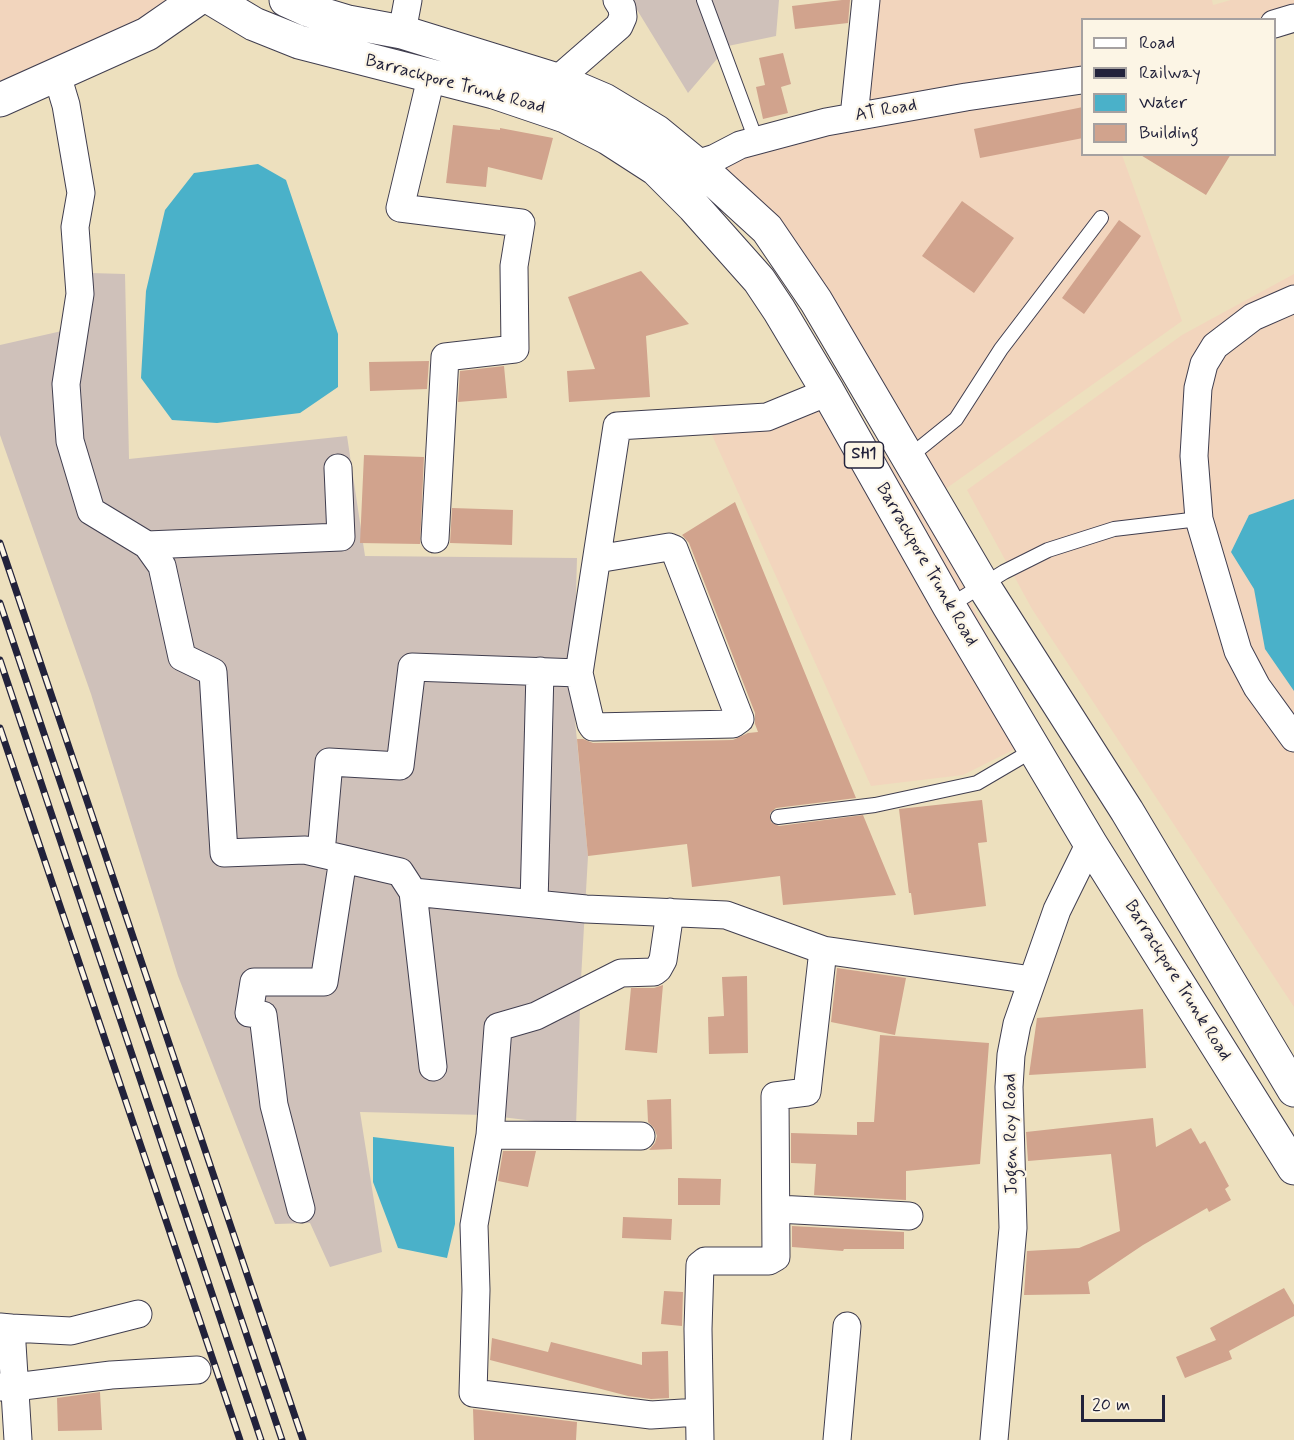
<!DOCTYPE html>
<html>
<head>
<meta charset="utf-8">
<style>
	body { margin:0 }
	#map { position:relative; width:1294px; height:1440px; overflow:hidden; background:#ede0be; font-family:Mynerve,sans-serif }
	canvas { display:block }
	.legend { position:absolute; left:1081px; top:18px; width:195px; height:138px; box-sizing:border-box; background:#fcf5e5; border:2px solid #a5a1a1; margin:0; padding:8px 10px; list-style:none; font-size:18px; color:#22223b }
	.legend li { display:flex; align-items:center; gap:12px; height:30px }
	.legend b { width:30px; border:2px solid #a5a1a1 }
	.scale { position:absolute; left:1081px; top:1395px; width:84px; height:27px; box-sizing:border-box; border:3px solid #22223b; border-top:0; padding-left:8px; font-size:18px; line-height:21px; white-space:nowrap; color:#22223b; -webkit-text-stroke:4px #fcf5e5; paint-order:stroke }
</style>
</head>
<body>
<div id="map">
<canvas width="1294" height="1440"></canvas>
<ul class="legend">
<li><b style="height:8px;background:#fff"></b>Road</li>
<li><b style="height:8px;background:#22223b"></b>Railway</li>
<li><b style="height:16px;background:#4ab1c9"></b>Water</li>
<li><b style="height:16px;background:#d1a38d"></b>Building</li>
</ul>
<div class="scale">20 m</div>
</div>
<script>
const ctx = document.querySelector('canvas').getContext('2d');
ctx.lineJoin = 'round';
function paint(path, color) { ctx.fillStyle = color; ctx.fill(path, 'evenodd'); }
const shape = rows => new Path2D(rows.map(r => 'M' + r).join(''));
function strokePath(path, color, width, dash) { ctx.strokeStyle = color; ctx.lineWidth = width; ctx.lineCap = dash ? 'butt' : 'round'; ctx.setLineDash(dash || []); ctx.stroke(path); }
function drawText(font, color, halo, rows, align = 'center') {
  ctx.font = font + ' Mynerve,sans-serif'; ctx.lineWidth = 4.5; ctx.setLineDash([]); ctx.textBaseline = 'middle'; ctx.strokeStyle = halo; ctx.fillStyle = color; for (const [text, x, y, turn = 0] of rows) {
    ctx.save(); ctx.translate(x, y); ctx.rotate((+turn || 0) * Math.PI / 180); ctx.textAlign = isNaN(turn) ? turn : align; if (halo) ctx.strokeText(text, 0, 0); ctx.fillText(text, 0, 0); ctx.restore();
  }
}
paint(shape([
	[0,0,172,0,86,50,0,88],
	[871,0,1212,0,1213,5,1231,0,1294,0,1294,9,1258,19,1082,20,1082,66,861,109],
	[1082,95,1082,154,1122,155,1182,321,937,495,766,229,691,177,750,155,846,126],
	[1294,274,1294,1007,1032,609,967,490,1182,335],
	[850,398,950,559,1037,738,963,775,871,786,712,435]
]), '#f2d5bd');
paint(shape([
	[631,0,779,0,776,36,728,46,688,93],
	[90,273,125,274,129,459,347,436,365,556,577,558,573,699,588,856,581,979,576,1126,485,1115,360,1112,382,1252,330,1267,310,1223,275,1224,178,976,91,694,0,435,0,345,84,326]
]), '#cfc1ba');
paint(shape([
	[258,164,286,180,338,334,338,387,300,413,217,423,172,420,141,378,146,291,165,210,194,173],
	[1294,499,1294,691,1265,649,1254,589,1231,552,1249,515],
	[373,1137,454,1147,455,1224,447,1258,398,1248,373,1182]
]), '#4ab1c9');
paint(shape([
	[842,0,850,0,848,23,795,29,792,6],
	[783,53,791,84,781,87,788,113,763,119,756,87,765,85,759,58],
	[1083,107,1083,138,980,158,974,129],
	[453,125,500,130,500,128,553,138,542,180,488,167,486,187,446,183],
	[1139,154,1231,154,1206,195],
	[962,201,1014,238,974,293,922,256],
	[1119,220,1141,236,1084,314,1062,298],
	[641,271,689,324,646,336,650,397,569,402,567,371,595,369,568,297],
	[429,361,427,389,370,391,369,362],
	[504,366,507,398,458,402,460,371],
	[364,455,424,457,420,544,360,543],
	[735,502,856,798,776,808,770,813,771,822,779,826,863,815,896,895,783,905,780,876,692,887,687,844,588,856,577,739,583,739,593,743,733,740,748,733,758,732,755,724,755,713,689,543,682,535],
	[452,508,513,510,512,545,450,543],
	[982,800,987,842,978,843,986,906,914,915,911,893,909,893,899,809],
	[837,968,906,978,895,1035,831,1022],
	[747,976,748,1053,709,1054,708,1017,724,1016,722,977],
	[663,985,657,1053,625,1050,631,988,654,988],
	[1143,1009,1146,1068,1029,1075,1037,1018],
	[880,1035,989,1043,980,1164,906,1171,906,1200,814,1195,816,1164,791,1163,791,1133,857,1135,857,1122,874,1122],
	[671,1099,672,1149,649,1150,655,1143,657,1136,654,1128,648,1122,647,1100],
	[1153,1118,1156,1147,1191,1128,1200,1144,1205,1141,1229,1186,1225,1189,1231,1200,1209,1212,1207,1208,1143,1245,1088,1282,1090,1294,1024,1295,1027,1251,1079,1248,1120,1231,1111,1154,1028,1161,1026,1132],
	[503,1151,536,1151,528,1187,498,1181],
	[678,1178,721,1179,720,1205,678,1205],
	[623,1217,672,1219,671,1240,622,1238],
	[792,1226,904,1232,904,1249,844,1249,843,1251,792,1247],
	[1284,1288,1294,1305,1294,1316,1229,1351,1232,1359,1185,1378,1176,1357,1216,1340,1210,1328],
	[664,1291,683,1292,682,1326,661,1324],
	[492,1338,548,1352,551,1342,642,1365,642,1352,668,1351,669,1398,651,1399,628,1396,490,1360],
	[100,1392,102,1430,58,1431,57,1398],
	[473,1409,577,1422,576,1440,474,1440]
]), '#d1a38d');
const service = shape([
	[704,0,756,140],
	[909,457,956,419,1001,349,1101,218],
	[949,606,1004,572,1048,550,1114,529,1199,519],
	[778,817,875,805,977,783,1035,749]
]);
const minor = shape([
	[1274,24,1294,18],
	[402,32,408,0],
	[57,75,66,105,81,193,75,227,80,294,66,384,70,441,91,511,147,545,162,566,182,657,213,672,224,853,305,850,400,872,413,892,586,909,726,915,823,950,1032,980],
	[431,78,400,208,521,223,514,266,515,349,445,357,435,539],
	[557,80,619,26,623,17,622,8,617,0],
	[854,117,866,0],
	[696,164,715,158,740,145,826,122,966,97,1082,80],
	[1294,299,1253,317,1215,346,1204,364,1198,388,1194,456,1199,519,1238,651,1257,687,1294,738],
	[147,545,341,537,338,468],
	[579,673,591,724,593,727,733,724,740,719,674,549,669,547,597,559],
	[321,853,329,762,400,766,412,667,579,673,617,426,767,417,828,392],
	[413,892,433,1067],
	[534,904,540,671],
	[670,912,663,960,658,969,654,972,621,973,536,1016,498,1027,490,1135,474,1225,476,1290,473,1393,651,1415,699,1412],
	[490,1135,641,1136],
	[301,1209,274,1105,263,1015,249,1013,254,982,324,982,343,859],
	[777,1209,909,1216],
	[0,1327,11,1328,18,1440],
	[11,1328,71,1331,138,1314],
	[0,1387,15,1387,111,1375,197,1370],
	[700,1440,698,1329,700,1265,705,1261,769,1261,776,1257,775,1096,807,1092,823,950],
	[837,1440,847,1326],
	[994,1440,1013,1228,1009,1087,1011,1055,1017,1024,1057,910,1090,843]
]);
const tertiary = shape([
	[0,100,147,34,196,0]
]);
const primary = shape([
	[214,0,254,24,299,42,494,92,565,116,608,138,656,169,694,207,759,280,779,310,828,392,949,606,1090,843,1294,1168],
	[286,0,308,10,348,22,402,32,557,80,604,100,657,132,696,164,767,229,816,301,983,585,1127,811,1294,1090]
]);
strokePath(service, '#403e4f', 16);
strokePath(minor, '#403e4f', 29);
strokePath(tertiary, '#403e4f', 35);
strokePath(primary, '#403e4f', 35);
strokePath(service, '#fff', 14);
strokePath(minor, '#fff', 27);
strokePath(tertiary, '#fff', 33);
strokePath(primary, '#fff', 33);
const rail = shape([
	[0,543,303,1440],
	[0,603,282,1440],
	[0,660,261,1440],
	[0,728,240,1440]
]);
strokePath(rail, '#22223b', 7);
strokePath(rail, '#fcf5e5', 4.5, [14]);
for (const [x, y, w] of [
	[864,455,39]
]) { const box = new Path2D(); box.roundRect(x - w / 2, y - 13, w, 26, 4.5); ctx.fillStyle = '#fcf5e5'; ctx.fill(box); strokePath(box, '#22223b', 1.5); }
drawText('bold 16px', '#22223b', null, [
	["SH1",864,455]
]);
drawText('18px', '#22223b', '#fcf5e5', [
	["Barrackpore Trunk Road",455,85,15],
	["AT Road",886,111,-10],
	["Barrackpore Trunk Road",926,565,60],
	["Barrackpore Trunk Road",1177,981,58],
	["Jogen Roy Road",1012,1134,-91]
]);
</script>
</body>
</html>
